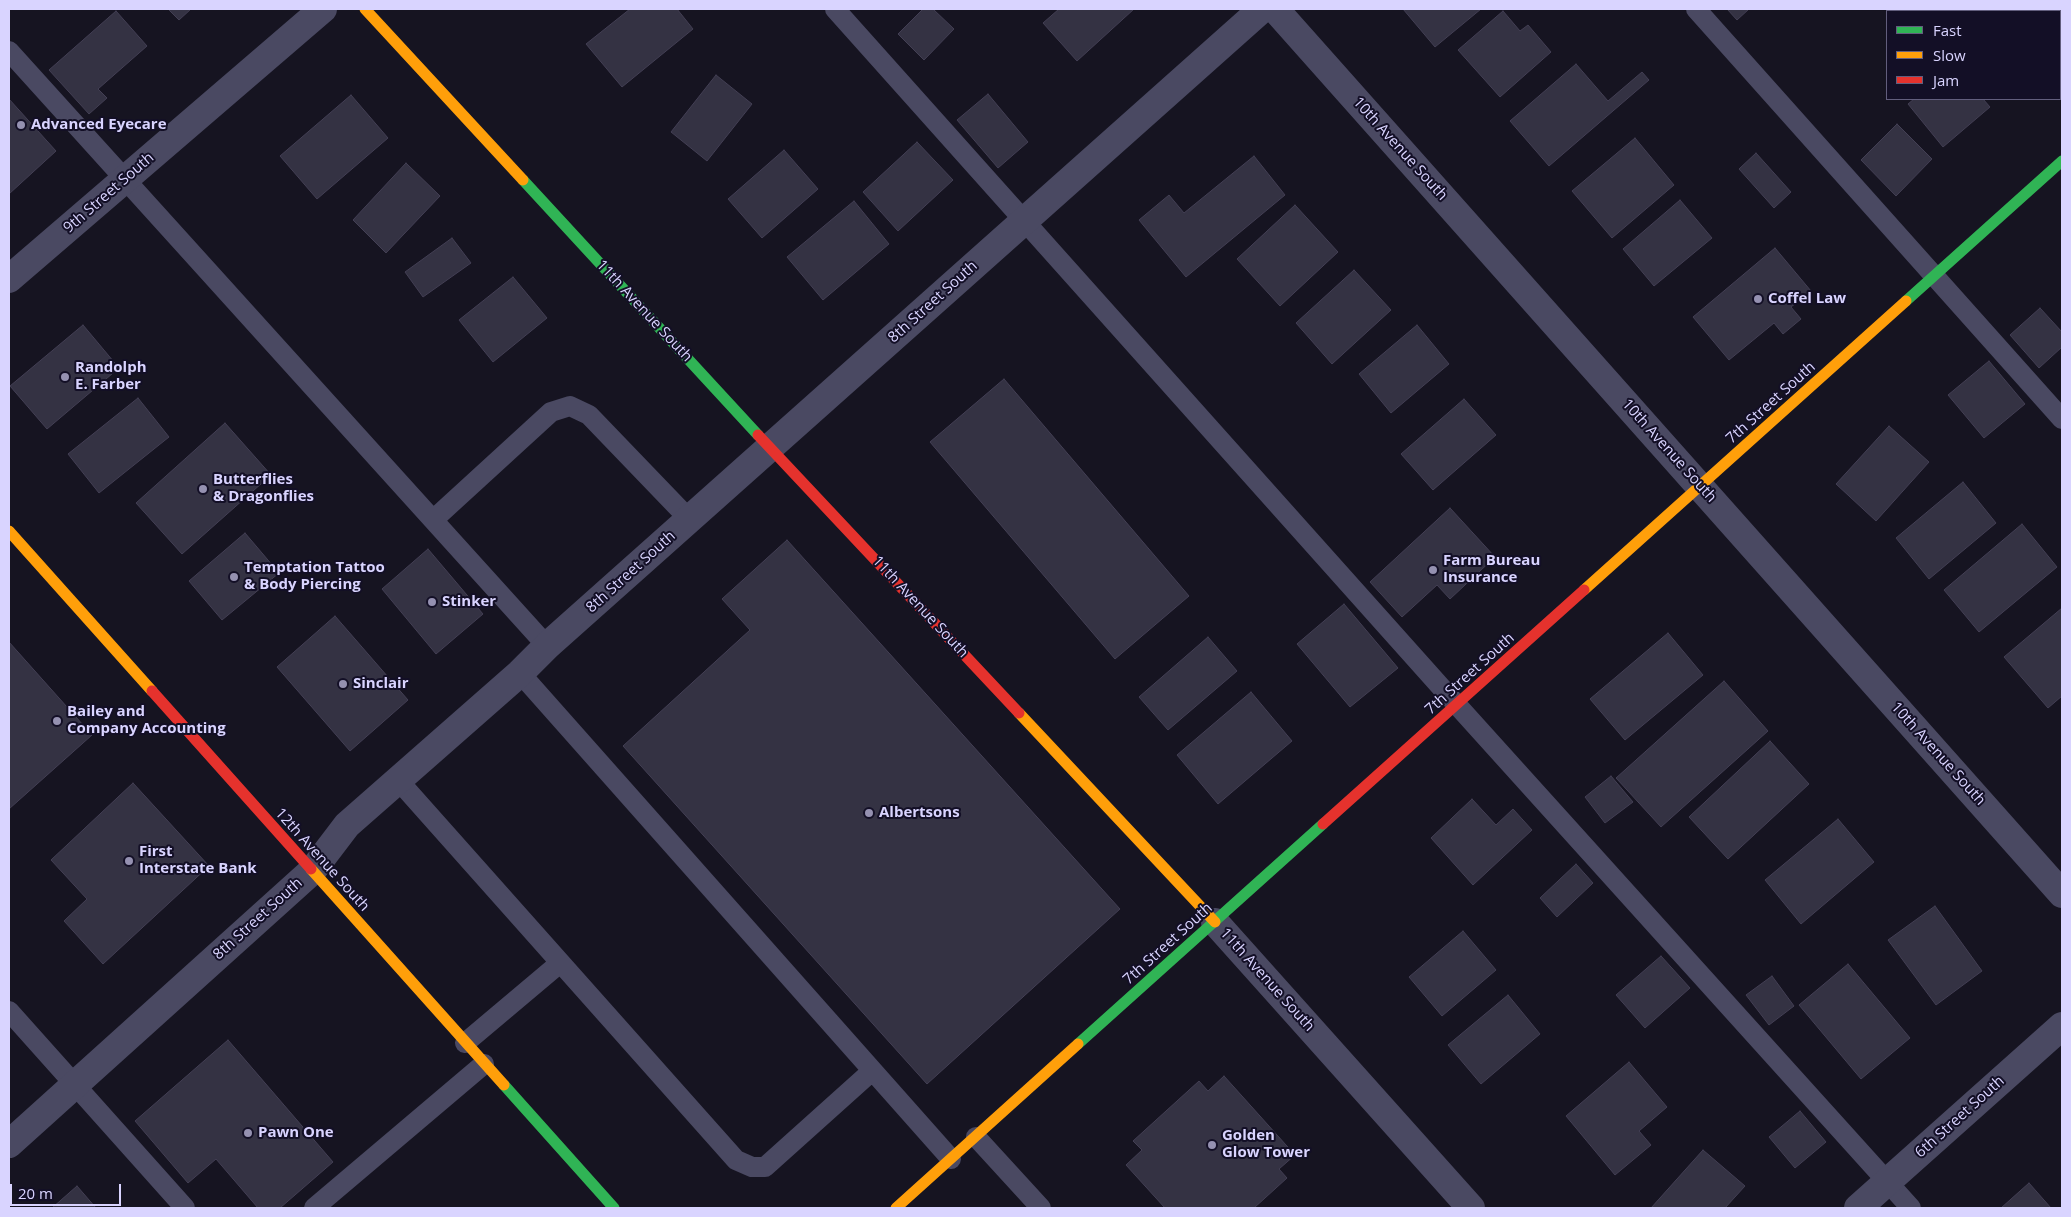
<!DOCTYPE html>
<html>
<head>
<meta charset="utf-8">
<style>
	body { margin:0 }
	#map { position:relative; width:2071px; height:1217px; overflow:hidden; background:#161421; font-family:"Open Sans",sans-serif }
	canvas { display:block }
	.frame { position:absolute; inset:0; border:10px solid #d9d4ff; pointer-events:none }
	.legend { position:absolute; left:1886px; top:10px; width:175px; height:90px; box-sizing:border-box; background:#130f26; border:1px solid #625e7d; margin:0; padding:6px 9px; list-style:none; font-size:15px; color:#d9d4ff }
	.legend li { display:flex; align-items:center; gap:10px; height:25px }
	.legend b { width:25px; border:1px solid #625e7d }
	.scale { position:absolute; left:10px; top:1184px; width:111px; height:22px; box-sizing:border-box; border:2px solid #d9d4ff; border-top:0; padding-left:6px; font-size:15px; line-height:18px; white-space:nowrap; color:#d9d4ff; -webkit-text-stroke:4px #130f26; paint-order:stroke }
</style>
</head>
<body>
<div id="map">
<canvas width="2071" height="1217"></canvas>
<div class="frame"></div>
<ul class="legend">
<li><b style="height:6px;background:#30b455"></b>Fast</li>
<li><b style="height:6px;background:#ff9f0a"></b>Slow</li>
<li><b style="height:6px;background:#e5322d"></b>Jam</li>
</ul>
<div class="scale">20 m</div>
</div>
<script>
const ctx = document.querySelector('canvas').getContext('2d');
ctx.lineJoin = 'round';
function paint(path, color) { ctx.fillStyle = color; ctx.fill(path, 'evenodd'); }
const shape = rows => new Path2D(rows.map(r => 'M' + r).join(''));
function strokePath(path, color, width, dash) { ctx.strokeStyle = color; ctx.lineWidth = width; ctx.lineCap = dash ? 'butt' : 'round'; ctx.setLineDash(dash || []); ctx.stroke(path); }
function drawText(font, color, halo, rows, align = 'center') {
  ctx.font = font + ' "Open Sans",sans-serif'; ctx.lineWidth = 4; ctx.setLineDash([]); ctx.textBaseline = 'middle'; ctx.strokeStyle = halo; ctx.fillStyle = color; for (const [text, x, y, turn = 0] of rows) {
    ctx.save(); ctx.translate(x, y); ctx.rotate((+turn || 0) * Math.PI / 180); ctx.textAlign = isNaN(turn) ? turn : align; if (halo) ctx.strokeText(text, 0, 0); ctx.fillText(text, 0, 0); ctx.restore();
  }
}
const building = shape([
	[168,9,191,9,179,20,168,9],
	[630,9,677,9,693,29,622,87,586,44,630,9],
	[923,9,933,9,954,29,924,60,898,34,923,9],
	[1059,9,1134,9,1077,61,1043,23,1059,9],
	[1403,9,1481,9,1435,47,1403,9],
	[1727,9,1749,9,1737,20,1727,9],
	[1998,9,2016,9,2018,11,1995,11,1998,9],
	[116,11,147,46,98,89,107,98,89,114,49,70,116,11],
	[1503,11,1520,31,1528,25,1551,52,1500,97,1458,50,1503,11],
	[1576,64,1608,101,1642,72,1649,80,1549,166,1510,121,1576,64],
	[716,75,752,104,707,161,671,132,716,75],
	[988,94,1028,142,998,168,957,120,988,94],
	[351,95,388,138,317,199,280,156,351,95],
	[9,99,56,151,9,194,9,99],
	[1914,99,1983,99,1990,107,1943,147,1908,104,1914,99],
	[1897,124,1932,159,1896,196,1861,160,1897,124],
	[1635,138,1674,185,1612,238,1572,191,1635,138],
	[917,142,953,180,898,231,863,192,917,142],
	[784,150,818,189,762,238,728,199,784,150],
	[1756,153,1791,192,1774,208,1739,169,1756,153],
	[1254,156,1285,195,1186,277,1139,220,1169,195,1184,213,1254,156],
	[406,163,440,196,386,253,353,220,406,163],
	[1680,200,1712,238,1654,286,1623,249,1680,200],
	[854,201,889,244,823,300,787,257,854,201],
	[1295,205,1338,252,1280,306,1237,259,1295,205],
	[452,238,471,263,423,297,405,272,452,238],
	[1775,248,1811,291,1791,307,1801,319,1783,334,1774,323,1729,360,1693,317,1775,248],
	[1354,270,1391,310,1332,364,1296,323,1354,270],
	[513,277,547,318,493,362,459,320,513,277],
	[2040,308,2062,332,2062,347,2039,368,2010,335,2040,308],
	[83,325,119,368,47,429,10,386,83,325],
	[1417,325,1449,364,1391,413,1359,374,1417,325],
	[1989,361,2025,404,1984,438,1948,395,1989,361],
	[1004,379,1189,596,1115,659,930,442,1004,379],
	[138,398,169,437,99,493,68,454,138,398],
	[1464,399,1496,435,1433,490,1401,454,1464,399],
	[225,423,271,475,182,554,136,503,225,423],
	[1889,426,1929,462,1876,521,1836,484,1889,426],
	[1963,482,1996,523,1929,579,1896,538,1963,482],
	[1450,508,1495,557,1450,599,1437,585,1402,617,1370,582,1450,508],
	[2022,524,2057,567,1979,632,1944,590,2022,524],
	[245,533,279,573,222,620,189,581,245,533],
	[787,540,1120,909,927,1084,623,746,750,630,722,599,787,540],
	[428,549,483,614,436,654,382,589,428,549],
	[1344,604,1398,668,1350,707,1297,644,1344,604],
	[2062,608,2062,696,2048,708,2004,657,2062,608],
	[335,616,408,700,350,751,277,667,335,616],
	[1668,633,1703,675,1625,740,1590,699,1668,633],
	[1208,637,1237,671,1168,730,1139,697,1208,637],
	[9,642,92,735,9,809,9,642],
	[1724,681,1768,731,1661,827,1616,778,1724,681],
	[1251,692,1292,741,1218,804,1177,755,1251,692],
	[1770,741,1809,784,1728,859,1689,817,1770,741],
	[1611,776,1633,802,1605,823,1585,797,1611,776],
	[133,783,209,866,103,964,64,921,87,899,51,860,133,783],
	[1472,799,1496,825,1513,809,1532,830,1473,885,1431,838,1472,799],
	[1838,819,1874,862,1801,924,1765,880,1838,819],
	[1576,864,1593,883,1557,917,1540,898,1576,864],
	[1935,906,1982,971,1936,1005,1888,940,1935,906],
	[1463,931,1496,970,1442,1016,1409,977,1463,931],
	[1661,956,1690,988,1645,1028,1616,995,1661,956],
	[1848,964,1910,1038,1861,1079,1799,1005,1848,964],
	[1772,976,1794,1006,1769,1025,1746,995,1772,976],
	[1508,995,1540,1034,1481,1084,1448,1045,1508,995],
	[228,1040,333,1162,280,1208,258,1208,216,1159,188,1183,135,1121,228,1040],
	[1629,1062,1667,1107,1639,1131,1651,1145,1615,1175,1566,1116,1629,1062],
	[1224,1076,1295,1155,1279,1169,1287,1178,1254,1208,1165,1208,1126,1165,1142,1150,1133,1141,1199,1081,1208,1091,1224,1076],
	[1800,1111,1826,1142,1795,1168,1769,1137,1800,1111],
	[1703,1150,1745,1186,1725,1208,1651,1208,1703,1150],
	[2029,1183,2051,1208,2001,1208,2029,1183],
	[77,1186,96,1208,52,1208,77,1186]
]);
paint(building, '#343243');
strokePath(building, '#433f54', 1);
strokePath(shape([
	[835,9,1457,705,1911,1208],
	[1696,9,2062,419],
	[9,51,547,646],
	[433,520,551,412,570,406,589,415,690,520],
	[520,673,951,1159],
	[398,780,736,1160,752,1167,765,1167,872,1071],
	[9,1011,185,1208],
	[465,1043,560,963],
	[976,1137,1041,1208],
	[314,1208,484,1064]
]), '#4a4962', 20);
strokePath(shape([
	[1275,9,2062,894],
	[9,279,323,9],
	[1215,922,1471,1208],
	[9,1144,312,871,347,825,520,673,547,646,1262,9],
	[1858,1208,2062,1026]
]), '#4a4962', 28);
strokePath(shape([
	[523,180,758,435],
	[1906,301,2062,161],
	[1078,1044,1323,824],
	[504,1085,614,1208]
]), '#30b455', 11);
strokePath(shape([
	[365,9,523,180],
	[9,531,152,691],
	[1584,590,1906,301],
	[1019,713,1215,922],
	[311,869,504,1085],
	[896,1208,1078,1044]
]), '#ff9f0a', 11);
strokePath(shape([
	[758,435,1019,713],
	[152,691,311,869],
	[1323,824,1584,590]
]), '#e5322d', 11);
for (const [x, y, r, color] of [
	[21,125,5,"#9591b1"],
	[1758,299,5,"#9591b1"],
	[65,377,5,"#9591b1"],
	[203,489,5,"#9591b1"],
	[1433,570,5,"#9591b1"],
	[234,577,5,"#9591b1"],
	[432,602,5,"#9591b1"],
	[343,684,5,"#9591b1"],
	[57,721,5,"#9591b1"],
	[869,813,5,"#9591b1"],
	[129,861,5,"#9591b1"],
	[248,1133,5,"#9591b1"],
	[1212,1145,5,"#9591b1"]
]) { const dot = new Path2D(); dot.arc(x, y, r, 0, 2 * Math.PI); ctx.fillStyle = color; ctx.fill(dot); strokePath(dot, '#130f26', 2); }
drawText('bold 15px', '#d9d4ff', '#130f26', [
	["Advanced Eyecare",31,125],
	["Coffel Law",1768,299],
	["Randolph",75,368],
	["E. Farber",75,385],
	["Butterflies",213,480],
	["& Dragonflies",213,497],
	["Farm Bureau",1443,561],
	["Insurance",1443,578],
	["Temptation Tattoo",244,568],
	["& Body Piercing",244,585],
	["Stinker",442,602],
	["Sinclair",353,684],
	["Bailey and",67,712],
	["Company Accounting",67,729],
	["Albertsons",879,813],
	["First",139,852],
	["Interstate Bank",139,869],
	["Pawn One",258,1133],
	["Golden",1222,1136],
	["Glow Tower",1222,1153]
], 'left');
drawText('15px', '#d9d4ff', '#130f26', [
	["10th Avenue South",1400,149,48],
	["9th Street South",109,193,-41],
	["8th Street South",933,302,-42],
	["11th Avenue South",644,311,47],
	["7th Street South",1771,403,-42],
	["10th Avenue South",1669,451,48],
	["8th Street South",631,572,-42],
	["11th Avenue South",920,607,47],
	["7th Street South",1470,674,-42],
	["10th Avenue South",1938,754,48],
	["12th Avenue South",322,860,48],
	["8th Street South",258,919,-42],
	["7th Street South",1168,944,-42],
	["11th Avenue South",1267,980,48],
	["6th Street South",1960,1117,-42]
]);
</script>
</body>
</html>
